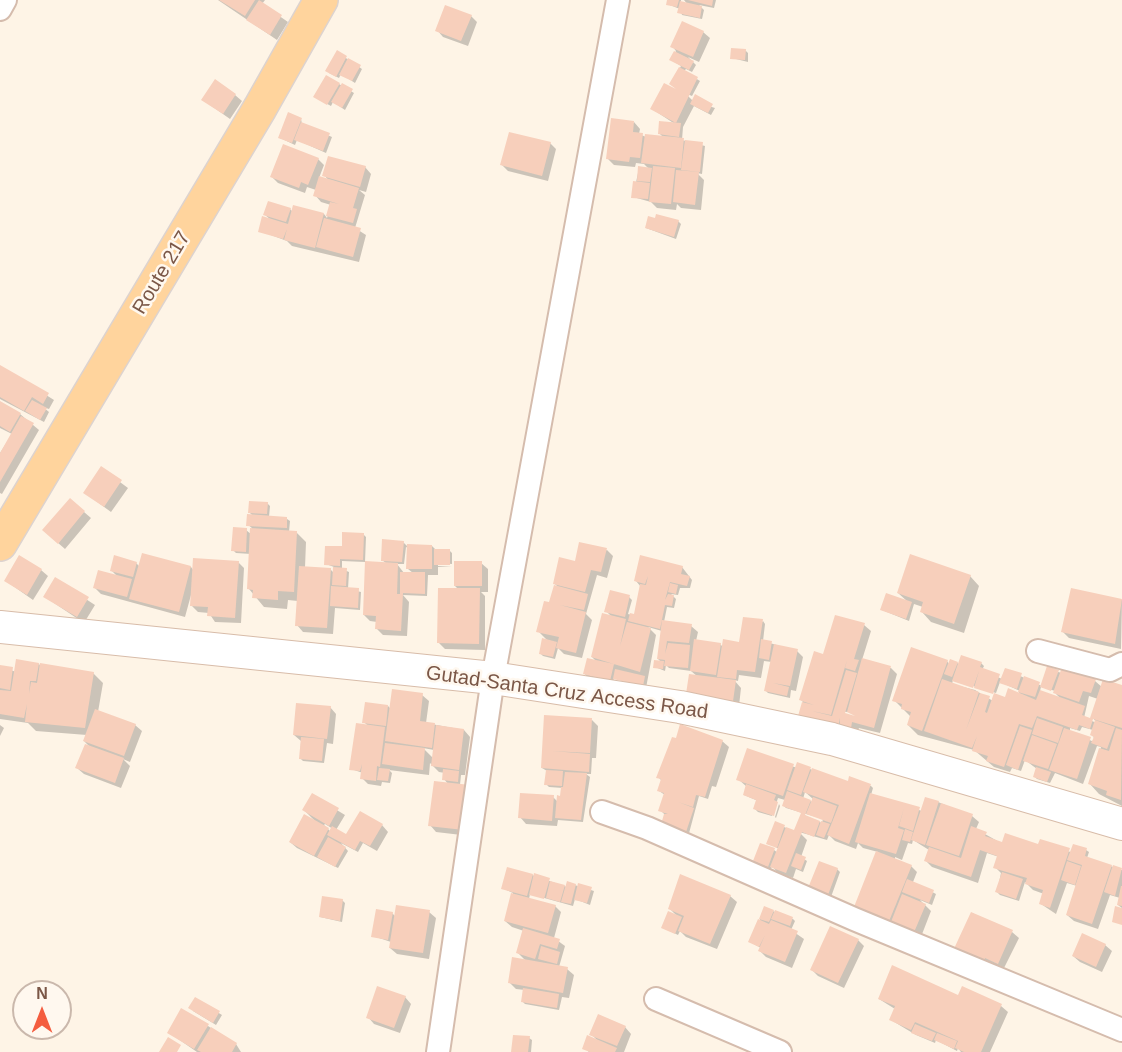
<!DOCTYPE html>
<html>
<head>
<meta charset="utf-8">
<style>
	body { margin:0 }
	#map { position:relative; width:1122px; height:1052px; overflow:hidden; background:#fef4e6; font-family:Arial,sans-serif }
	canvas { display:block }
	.north { position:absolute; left:12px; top:980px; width:60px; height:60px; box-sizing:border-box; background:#fff8ef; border:2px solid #cab8ac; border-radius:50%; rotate:0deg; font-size:16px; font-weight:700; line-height:24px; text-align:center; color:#7b5747 }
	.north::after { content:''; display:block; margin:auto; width:21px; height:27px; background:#f45d3f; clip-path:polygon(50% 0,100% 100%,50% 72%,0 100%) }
</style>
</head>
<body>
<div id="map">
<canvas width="1122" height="1052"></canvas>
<div class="north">N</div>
</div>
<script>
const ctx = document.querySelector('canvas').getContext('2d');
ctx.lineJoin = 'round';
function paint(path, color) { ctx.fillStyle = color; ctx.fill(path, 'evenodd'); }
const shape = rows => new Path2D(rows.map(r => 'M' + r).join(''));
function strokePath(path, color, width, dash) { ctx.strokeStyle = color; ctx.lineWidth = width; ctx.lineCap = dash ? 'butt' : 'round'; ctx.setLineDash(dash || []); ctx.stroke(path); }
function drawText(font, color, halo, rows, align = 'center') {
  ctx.font = font + ' Arial,sans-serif'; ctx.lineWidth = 5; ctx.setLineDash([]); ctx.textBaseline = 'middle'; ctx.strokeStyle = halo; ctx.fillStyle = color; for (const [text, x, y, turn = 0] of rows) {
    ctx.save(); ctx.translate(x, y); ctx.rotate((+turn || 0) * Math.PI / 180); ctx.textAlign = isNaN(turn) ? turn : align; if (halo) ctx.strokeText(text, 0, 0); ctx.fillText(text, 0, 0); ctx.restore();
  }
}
paint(shape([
	[218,0,265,0,262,4,288,22,277,40],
	[668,0,681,0,681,3,688,5,684,0,716,0,714,8,699,5,704,10,702,19,682,15,680,9,667,4],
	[471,16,477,22,468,46,443,37,437,30],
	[703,32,710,38,699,62,688,57,696,65,692,72,686,69,684,71,700,81,692,96,685,93,693,101,715,108,711,115,694,106,683,127,682,140,705,146,702,174,697,173,704,180,701,210,681,208,677,204,676,210,657,208,651,202,633,197,639,168,649,169,644,164,636,163,635,167,614,165,608,159,634,122,640,129,639,134,646,137,663,137,659,133,675,124,652,109,678,90,671,84,681,66,671,60,676,51,672,46],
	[745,50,748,53,748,62,732,58],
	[337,52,362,69,355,83,341,74,339,78,329,73],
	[339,84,354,93,345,110,333,102,331,106,318,99],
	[235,95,242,101,230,119,203,100],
	[301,119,302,124,332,137,326,153,297,140,295,145,280,138],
	[550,143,556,149,548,181,508,171,502,165],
	[318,159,324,165,319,178,329,181,324,175,365,167,371,174,366,192,359,190,365,195,355,228,366,235,359,262,292,246,287,241,260,231,271,220,265,215,290,209,293,212,324,214,327,218,331,205,321,202,315,195,316,190,307,187,305,193,278,183,272,177],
	[678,221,681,224,676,239,646,228],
	[0,366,54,400,49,409,43,407,49,412,44,422,0,399],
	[0,403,20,414,39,430,2,494,0,493,0,453,12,434,0,428],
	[101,468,128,488,111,512,85,493],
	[70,500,91,518,65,549,50,536],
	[267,503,270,506,269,517,287,519,290,521,289,532,296,532,306,542,305,568,330,569,334,573,334,567,326,564,363,534,366,537,365,562,342,561,342,569,349,572,348,589,361,592,360,610,335,608,333,634,303,632,297,625,298,601,288,600,287,609,264,607,249,589,251,554,236,553,233,550,246,530,252,535,252,528,248,525,253,516,249,512],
	[403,542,407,546,432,546,436,550,449,550,452,553,452,564,438,563,438,566,452,567,438,567,438,575,428,575,427,596,403,595,409,602,407,636,383,635,377,629,377,622,370,621,364,615,387,564,382,560],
	[406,547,408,548,408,569,413,573,404,573,397,564,404,564],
	[607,550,613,556,607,578,597,575,586,614,592,620,582,658,564,654,558,648,555,659,543,656,540,653,548,641,538,631,555,605,559,588,554,583,576,563],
	[642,557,682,567,692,580,690,588,680,588,678,595,671,594,676,599,674,608,667,607,664,622,691,626,698,632,696,641,720,644,723,647,744,644,763,621,765,624,763,641,797,651,803,657,796,691,791,690,790,698,768,693,765,690,772,662,764,661,761,678,739,675,738,681,734,680,741,688,739,706,694,700,698,677,691,671,669,668,666,665,665,671,655,667,662,663,658,659,662,631,648,627,656,635,646,688,614,678,613,683,587,677,585,674,597,662,592,657,612,617,606,611,629,597,632,600,628,614,635,616,641,587,636,581],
	[238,562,244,568,241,623,215,622,209,613,198,612,192,606,191,595,185,617,101,594,95,588,117,576,111,570,136,563,140,567,191,567,194,571],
	[481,563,488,569,488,592,481,592,485,596,485,650,445,649,439,643,459,590,455,586],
	[41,570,48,576,33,600,6,581],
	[970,576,979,586,964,633,931,622,922,612,923,607,914,604,909,621,882,610,908,602,898,593],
	[55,579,95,605,84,623,45,597],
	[1072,590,1122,600,1121,649,1069,638,1063,632],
	[864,625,871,631,862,660,891,668,897,674,880,733,859,728,857,733,848,730,842,724,840,730,797,722,803,702,801,700,824,656],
	[838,711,857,713,856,718],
	[947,661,949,664,951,661,960,664,981,663,984,666,982,670,1002,679,1005,669,1042,686,1058,672,1095,681,1102,687,1122,687,1122,806,1099,794,1090,784,1101,747,1097,746,1083,784,1055,773,1050,783,1037,779,1034,776,1037,769,1025,760,1021,771,1012,768,1010,772,994,767,974,750,918,735,908,725,911,717,894,700],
	[953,680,996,693,1000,682,1020,691,1018,694,993,701,975,690,952,684],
	[1041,687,1059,692,1056,694,1060,698,1040,691],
	[1089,696,1098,699,1092,717,1097,723,1084,718],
	[1082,727,1093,730,1094,742,1070,731,1070,728,1080,731],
	[39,664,41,667,93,673,103,683,98,712,135,725,142,731,130,762,123,759,130,766,121,788,84,774,77,768,91,748,84,741,87,735,36,731,28,723,0,719,0,666,16,672],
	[422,695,429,701,426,723,464,730,470,737,465,775,461,775,460,785,470,836,436,832,430,825,448,784,444,779,445,773,439,772,430,763,429,775,389,770,392,773,390,783,382,782,381,786,368,784,362,778,363,773,351,769,368,726,364,722,388,706,391,709],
	[423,748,434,750,433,758],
	[330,707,336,714,333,744,327,743,324,763,303,761,300,758,301,741,294,735],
	[592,720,598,726,596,758,592,758,591,774,586,774,590,777,583,822,558,820,557,826,526,824,520,817,553,797,558,802,562,797,563,788,549,787,546,784,547,771,542,768,543,752],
	[0,725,4,728,0,736],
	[722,741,729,747,716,787,712,786,708,799,699,796,688,837,660,810,665,795,659,791,662,781,658,777],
	[748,750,797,768,810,769,848,784,850,778,871,786,873,788,871,795,922,811,938,802,972,816,979,822,976,829,1001,843,1072,852,1086,850,1089,852,1087,858,1122,870,1122,908,1118,905,1120,898,1110,895,1098,929,1074,921,1067,915,1077,886,1067,883,1056,914,1041,904,1044,894,1033,890,1025,882,1019,901,1000,895,997,892,1001,873,995,867,999,857,987,853,978,883,932,867,926,861,929,850,913,840,912,844,908,843,902,860,895,857,895,860,911,866,917,872,913,882,936,894,932,905,920,900,931,911,919,942,860,917,878,852,863,848,858,843,856,849,835,841,829,835,827,840,799,832,802,814,822,823,823,819,786,808,783,805,785,800,778,798,772,816,758,812,755,809,758,801,744,795,747,787,738,779],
	[805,792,813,799,813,802,803,799],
	[312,795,345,815,336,830,355,840,382,825,388,832,377,851,363,843,358,852,341,843,348,851,338,868,297,848,290,842,314,820,304,810],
	[325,824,333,829,331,832,324,825],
	[779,804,780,806,776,818,775,817],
	[784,827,801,834,807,840,801,857,807,861,803,872,796,869,793,878,778,873,772,866,771,869,763,866,770,872,755,874,759,865,755,861,774,850,778,853,779,849,768,843],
	[837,869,840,872,831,897,810,888],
	[532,875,567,887,568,883,594,891,590,905,575,899,573,906,530,894,529,899,555,906,561,912,554,938,565,946,559,967,567,969,574,975,569,998,562,997,559,1010,525,1004,522,1001,525,990,516,989,509,982,526,961,518,953,524,931,512,927,505,921,513,893,502,888],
	[730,896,737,902,717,949,686,937,680,931,678,935,662,927,677,916,670,909],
	[342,900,345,903,342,922,320,917],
	[765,908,793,919,795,921,791,930,804,939,792,968,766,957,760,951,761,948,750,942],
	[429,912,436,918,429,959,397,954,390,948,391,942,373,936,392,913,395,916],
	[972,913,1012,932,1019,938,1000,976,960,959],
	[858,940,864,946,844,988,818,976,812,970],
	[1105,945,1112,951,1102,972,1080,962,1073,956],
	[963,988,1001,1006,1008,1012,990,1052,961,1052,958,1048,957,1051,936,1040,935,1043,916,1035,891,1020,895,1009,879,999,959,997],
	[405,997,411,1004,400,1033,374,1024,368,1017],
	[196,999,222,1015,216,1025,193,1011],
	[208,1026,236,1044,241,1052,197,1052,168,1032],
	[625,1027,631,1034,624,1052,589,1052,584,1048,598,1041,591,1034],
	[529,1038,532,1040,531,1052,513,1052]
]), '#0003');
paint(shape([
	[219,0,255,0,245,16],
	[259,0,282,15,270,35,246,20],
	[667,0,679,0,677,7,666,5],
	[688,0,713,0,712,6],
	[680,1,702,6,700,18,677,13],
	[445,5,472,15,461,41,435,31],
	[682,21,704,31,693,57,670,47],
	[731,48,746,49,745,60,730,59],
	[337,50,347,56,336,77,325,71],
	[674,51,694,61,689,70,669,60],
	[348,58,361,65,352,81,339,75],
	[679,67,698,77,676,123,650,109,664,83,676,89,669,84],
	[326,75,340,83,327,105,313,97],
	[215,79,236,94,223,114,201,100],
	[342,83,353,89,342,108,331,102],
	[695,94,713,104,708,113,690,104],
	[288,112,302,118,292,143,278,138],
	[611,118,634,121,633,132,643,133,640,158,630,157,629,162,606,159],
	[659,121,681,123,679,137,658,134],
	[301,122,330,133,323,151,294,140],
	[509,132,551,142,542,176,500,165],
	[645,134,684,138,681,168,641,163],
	[685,140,703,142,700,172,681,170],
	[283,144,319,158,308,185,301,182,299,188,270,177],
	[328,156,366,166,360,187,322,176],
	[638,166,652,168,650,182,637,181],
	[653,166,675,168,671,204,649,202],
	[676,170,699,172,695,205,673,202],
	[319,176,359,188,353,208,357,209,353,223,326,216,330,202,339,204,313,196],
	[633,181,650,183,648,199,631,198],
	[268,201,291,208,286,222,263,215],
	[293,205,324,213,315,248,284,240,287,229,283,239,258,232,262,216,288,224],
	[656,214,679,220,674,237,645,228,648,216,655,218],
	[324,218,361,228,353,257,316,247],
	[0,365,49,393,43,404,32,397,24,411,0,397],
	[32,400,47,408,40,420,25,411],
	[0,401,21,413,10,432,0,426],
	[21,416,34,423,0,482,0,453],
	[101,466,122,480,104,507,83,493],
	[70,498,85,511,58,544,42,530],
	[249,501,268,502,267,514,248,513],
	[247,514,287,517,287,528,246,526],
	[233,527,247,528,246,552,231,551],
	[250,528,297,531,294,592,278,591,278,600,252,598,253,590,247,589],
	[342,532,364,533,363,560,340,559,340,566,324,565,325,546,342,546],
	[382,539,404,541,402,562,381,561],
	[579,542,607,548,601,572,591,570,585,592,553,584,559,557,575,561],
	[407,544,432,545,432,569,406,569],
	[434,549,450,549,450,565,434,565],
	[142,553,191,566,179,612,129,599],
	[910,554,971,575,954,624,920,612,923,602,897,593],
	[19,555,42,569,27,595,4,581],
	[114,555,137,562,133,577,110,571],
	[640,555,683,566,681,574,690,576,687,586,670,582,665,600,668,594,674,595,672,606,665,605,660,629,628,621,630,613,634,614,640,584,646,585,648,576,645,584,634,581],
	[193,558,239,561,235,618,207,616,208,607,190,606],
	[365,561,398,563,397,594,400,594,400,572,425,572,425,594,403,593,401,631,375,629,376,616,363,615],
	[454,561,482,561,482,586,454,586],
	[299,566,331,568,327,628,295,626],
	[333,567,347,568,346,586,332,585],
	[98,570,132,579,127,597,93,588],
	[55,577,89,597,77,617,43,597],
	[670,583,678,585,676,594,668,592],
	[554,585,588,594,584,610,560,605,586,612,576,653,556,648,559,637,536,632,544,601,549,602],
	[331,586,359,588,358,608,330,606],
	[438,588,480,588,479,644,437,643],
	[1071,588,1122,599,1115,644,1061,632],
	[610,590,630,595,625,617,604,612],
	[886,593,912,602,906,619,880,610],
	[602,613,626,619,620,646,627,622,651,628,640,672,591,657],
	[835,615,865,623,854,659,859,660,855,671,845,668,847,660,831,715,812,711,832,716,846,670,857,673,845,713,855,716,847,712,862,658,891,666,874,728,852,722,851,728,840,724,840,718,838,728,796,723,802,702,814,705,799,700,814,651,823,654],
	[743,617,763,619,755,672,737,670,736,679,717,677,723,639,739,642],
	[662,620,692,624,689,643,667,641,665,654,668,643,690,645,688,668,664,666,665,660,657,659],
	[542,638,557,642,553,657,539,654],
	[694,639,721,643,716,675,690,671],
	[761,639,772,641,769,660,759,658],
	[774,644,798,649,790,686,773,683,789,687,787,696,764,691],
	[911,647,948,660,922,731,907,725,911,712,901,709,902,704,892,701],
	[961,655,982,662,980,667,1000,674,993,694,974,688,979,671,973,688,952,681],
	[587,658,614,664,610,681,583,674],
	[16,659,39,663,36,681,30,681,29,694,31,682,37,683,40,663,94,672,85,728,25,722,27,704,24,718,0,714,0,690,11,691],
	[950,659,958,662,952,677,944,674],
	[654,660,664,661,663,669,653,668],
	[0,665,13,667,10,690,0,688],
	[1047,666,1059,670,1051,691,1040,687],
	[1062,667,1096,679,1091,693,1083,691,1079,702,1053,693],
	[1005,668,1022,673,1017,689,999,683],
	[615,669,645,676,643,686,613,679],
	[689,674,736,680,733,701,686,694],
	[1024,676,1040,682,1035,697,1018,692],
	[942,679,979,692,966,730,980,693,990,696,985,712,987,713,994,693,1005,697,1008,688,1036,700,1040,690,1085,706,1082,715,1090,718,1103,679,1122,685,1122,728,1093,719,1090,729,1079,725,1077,730,1037,716,1032,728,1019,724,1004,767,986,761,988,756,972,751,977,736,972,748,924,731],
	[392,689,423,693,420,721,435,723,432,748,385,741],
	[365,702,388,705,386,726,362,723],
	[296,703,331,706,327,739,293,735],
	[95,709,136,724,124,756,83,741],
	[544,715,592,718,590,753,552,751,590,754,589,772,541,768],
	[1037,718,1063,727,1058,743,1032,734],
	[1095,720,1115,727,1107,749,1091,743,1094,737,1090,735],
	[356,723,385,727,380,767,377,766,376,781,360,779,362,764,360,771,349,770],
	[680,724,723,740,705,797,696,795,693,807,678,802,694,808,685,835,660,828,664,814,668,814,658,811,664,793,657,791,661,779,656,778,672,737,676,738],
	[436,725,464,729,459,770,431,766],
	[1020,726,1032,730,1018,770,1006,765],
	[1064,728,1091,737,1077,779,1049,770],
	[1116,728,1122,730,1121,800,1106,795,1107,791,1088,784,1099,748,1109,751],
	[1032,735,1057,744,1048,769,1023,761],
	[301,737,324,739,322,761,299,759],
	[385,743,425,748,423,770,382,764],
	[85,744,124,758,115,783,75,768],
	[747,748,794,764,783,796,736,780],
	[797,762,811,767,801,795,787,790],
	[1036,767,1051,772,1047,782,1033,777],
	[379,768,390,769,388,781,377,780],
	[812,768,848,781,849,776,871,784,849,844,827,835,839,805,803,792],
	[443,769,459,771,458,782,442,780],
	[546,770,563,771,562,786,544,785],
	[565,772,587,773,581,820,555,818,557,795,560,796,561,787,563,787],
	[434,781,470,785,464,830,428,826],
	[746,784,776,795,774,800,778,802,774,816,753,809,756,800,743,795],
	[787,791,811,800,805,815,820,821,814,837,802,832,786,873,770,867,786,827,794,830,801,813,782,806],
	[312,793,339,808,329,826,302,810],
	[520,793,554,795,552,821,518,818],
	[870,793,920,807,913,831,899,826,904,808,898,828,904,830,896,854,855,842],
	[813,797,837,806,831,823,806,814],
	[925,797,939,801,925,845,911,840],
	[941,803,973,814,959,856,926,845],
	[360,811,383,824,370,846,360,841,355,850,327,835,332,826,346,834],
	[304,814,329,828,314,856,289,842],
	[775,821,785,825,777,848,766,844],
	[821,821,830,824,824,838,816,835],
	[971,826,987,832,985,836,1002,842,1005,833,1038,844,1040,839,1070,848,1050,908,1039,904,1043,890,1025,884,1027,878,993,868,997,856,980,850,971,877,924,861,929,847,961,858],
	[905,829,913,832,910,842,902,840],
	[328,837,346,847,335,867,317,857],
	[760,843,775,848,768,867,753,861],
	[1073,844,1087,848,1085,856,1112,865,1092,924,1066,915,1082,865,1067,860],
	[876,851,912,865,887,926,852,912],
	[796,853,806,857,801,870,791,866],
	[819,861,838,868,828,895,808,888],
	[1067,861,1081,866,1075,885,1061,880],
	[1113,865,1122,868,1115,896,1104,892],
	[507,867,533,874,527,896,501,889],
	[1002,872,1023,879,1016,899,995,892],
	[534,873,550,878,544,899,529,895],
	[680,874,731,895,710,944,678,931,684,916,668,909],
	[907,879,934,890,929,903,902,892],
	[550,881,565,885,560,902,546,898],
	[567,881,576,884,571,904,561,902],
	[578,883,592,887,587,903,574,900],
	[1121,886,1122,886,1122,906,1117,905],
	[511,893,556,905,548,933,504,921],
	[902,894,926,904,912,937,889,927],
	[322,896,343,899,340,921,319,917],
	[396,905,430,910,423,953,389,948],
	[764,906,774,910,769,922,759,919],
	[1115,906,1122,908,1122,925,1112,922],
	[376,909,393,912,388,940,371,937],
	[775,910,793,917,790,926,771,919],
	[668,911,682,917,675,934,661,928],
	[971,912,1013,930,998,964,985,958,982,966,952,953],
	[758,919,769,924,771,920,798,931,785,962,758,951,765,935,759,947,748,942],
	[830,926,859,939,838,983,810,970],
	[523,928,560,939,557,949,540,944,535,959,516,953],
	[1082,933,1106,944,1096,967,1072,956],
	[541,946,560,952,557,964,538,959],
	[512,957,568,967,563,993,508,983],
	[892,965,958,995,962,986,1002,1004,981,1052,964,1052,955,1048,958,1041,915,1022,911,1030,889,1020,895,1006,878,999],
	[377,986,406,996,394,1028,366,1018],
	[523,988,559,994,557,1008,521,1002],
	[195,997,220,1011,213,1023,188,1008],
	[181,1008,209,1024,194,1049,167,1033],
	[598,1014,626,1026,617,1046,589,1035],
	[915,1024,936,1033,932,1041,911,1033],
	[211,1027,237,1043,232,1052,201,1052,197,1050],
	[937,1033,957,1041,954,1049,934,1040],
	[513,1035,530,1036,528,1052,511,1052],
	[587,1035,617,1048,615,1052,590,1052,582,1049],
	[168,1037,181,1045,177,1052,159,1052]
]), '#f7cfbb');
const minor = shape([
	[0,9,5,0],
	[1038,651,1110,670,1122,664],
	[602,812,647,828,854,919,1122,1030],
	[656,999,780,1052],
	[438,1052,493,678,618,0]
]);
const secondary = shape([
	[0,627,493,678,680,707,832,739,1122,824]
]);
const primary = shape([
	[0,544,260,108,321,0]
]);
strokePath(minor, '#d5bcad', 26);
strokePath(secondary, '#d8bca9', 34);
strokePath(primary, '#ddd3cf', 36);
strokePath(minor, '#fff', 22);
strokePath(secondary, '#fff', 32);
strokePath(primary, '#ffd49d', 33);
drawText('20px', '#7b5747', '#fff8ef', [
	["Route 217",162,273,-59],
	["Gutad-Santa Cruz Access Road",567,693,8]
]);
</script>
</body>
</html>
